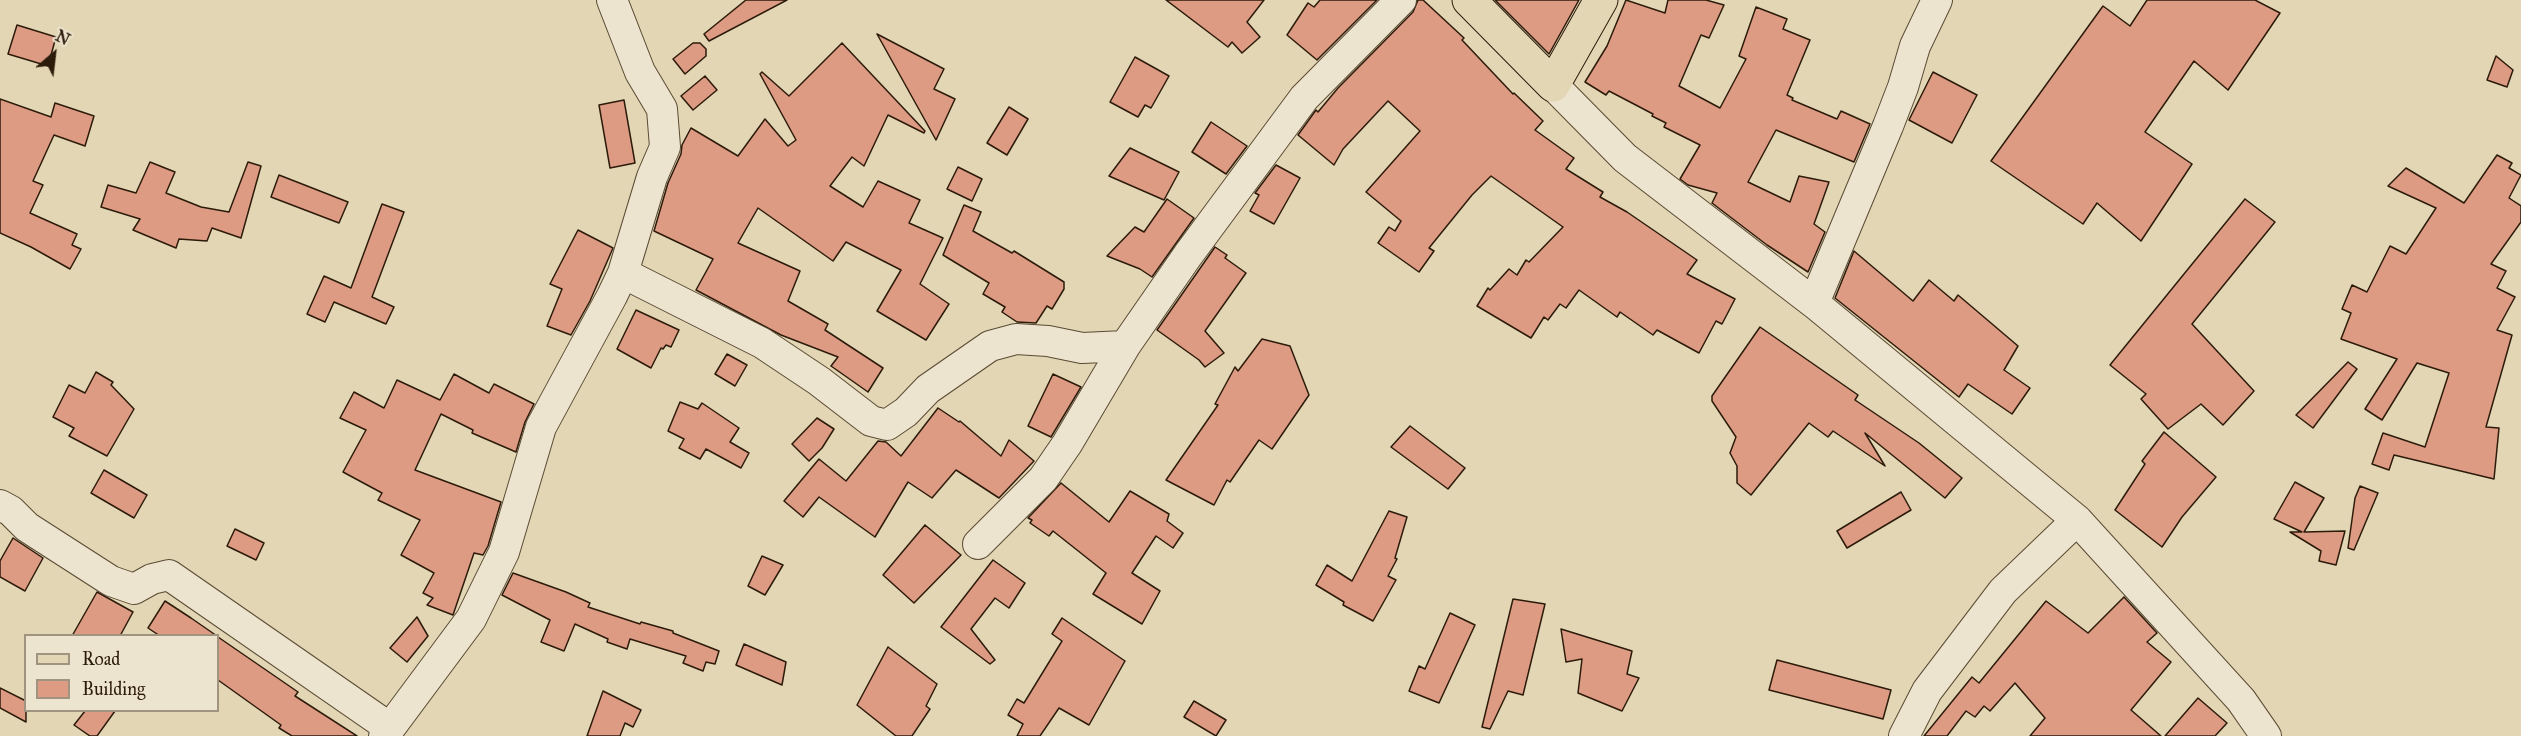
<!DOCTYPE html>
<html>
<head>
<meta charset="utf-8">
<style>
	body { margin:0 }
	#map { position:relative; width:2521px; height:736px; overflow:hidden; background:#e2d6b4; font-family:"IM FELL Great Primer",serif }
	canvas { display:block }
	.legend { position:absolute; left:24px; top:634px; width:195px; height:78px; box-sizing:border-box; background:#ece4ce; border:2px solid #a09480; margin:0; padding:8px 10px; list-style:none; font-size:18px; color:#2d1b0a }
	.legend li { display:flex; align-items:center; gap:12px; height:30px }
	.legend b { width:30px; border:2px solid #a09480 }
	.north { position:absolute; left:24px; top:24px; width:60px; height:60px; -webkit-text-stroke:4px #ece4ce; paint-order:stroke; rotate:28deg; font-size:16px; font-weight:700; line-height:24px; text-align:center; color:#2d1b0a }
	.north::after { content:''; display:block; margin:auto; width:21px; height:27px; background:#2d1b0a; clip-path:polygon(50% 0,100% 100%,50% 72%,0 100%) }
</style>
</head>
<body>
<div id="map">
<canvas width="2521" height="736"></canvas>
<ul class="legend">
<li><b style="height:8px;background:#e2d6b4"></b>Road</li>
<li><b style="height:16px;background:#dd9b84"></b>Building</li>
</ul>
<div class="north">N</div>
</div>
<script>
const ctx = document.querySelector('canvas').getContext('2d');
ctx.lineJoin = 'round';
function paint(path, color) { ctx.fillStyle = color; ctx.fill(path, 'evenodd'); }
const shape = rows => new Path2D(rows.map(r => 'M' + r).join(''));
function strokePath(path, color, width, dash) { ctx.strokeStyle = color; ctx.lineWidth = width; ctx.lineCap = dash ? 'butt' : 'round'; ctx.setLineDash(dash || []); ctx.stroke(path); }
const building = shape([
	[746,0,787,0,709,41,704,34,746,0],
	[1166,0,1264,0,1247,22,1260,37,1242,53,1232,42,1228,47,1166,0],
	[1320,0,1377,0,1317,60,1287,35,1308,3,1314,7,1320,0],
	[1418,0,1423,0,1464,38,1462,40,1513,94,1514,93,1543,121,1535,130,1574,158,1566,169,1603,192,1600,197,1627,212,1697,260,1687,274,1735,299,1722,324,1716,321,1699,353,1657,330,1653,335,1620,312,1617,317,1579,290,1566,308,1560,304,1548,320,1544,317,1531,338,1477,306,1488,288,1490,290,1509,269,1517,275,1526,260,1529,262,1563,227,1491,176,1472,195,1429,248,1434,251,1419,272,1378,243,1389,227,1395,231,1401,221,1366,192,1420,131,1388,101,1343,149,1334,165,1298,135,1316,110,1318,112,1338,88,1413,12,1418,0],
	[1495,0,1579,0,1549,54,1495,0],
	[1626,0,1665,13,1668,0,1706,0,1724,5,1709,38,1701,35,1679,86,1720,108,1746,59,1739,56,1756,7,1787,19,1783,29,1810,40,1787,95,1793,98,1792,100,1837,119,1841,111,1870,124,1854,162,1776,130,1748,182,1790,202,1799,176,1829,182,1814,224,1825,232,1808,272,1767,245,1712,203,1717,193,1688,185,1680,179,1700,145,1664,127,1666,123,1652,116,1653,114,1609,91,1606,95,1585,82,1607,46,1626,0],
	[2147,0,2255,0,2280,13,2228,90,2194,61,2145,132,2192,164,2141,241,2097,203,2083,224,1991,161,2103,6,2130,26,2147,0],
	[17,25,56,37,48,66,8,54,17,25],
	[877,34,944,69,934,89,955,99,936,140,877,34],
	[693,43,700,43,706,49,706,56,685,74,673,59,693,43],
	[842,43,925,131,924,133,888,115,864,166,852,157,830,186,863,207,878,181,920,200,909,223,943,238,920,284,949,304,926,340,877,311,901,270,846,242,833,261,758,208,738,243,800,271,788,301,828,324,825,330,883,368,868,392,831,366,838,357,781,335,696,290,713,259,654,231,668,183,681,154,682,145,691,128,738,156,765,119,788,146,796,140,760,74,762,72,789,96,842,43],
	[2496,56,2513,70,2507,87,2487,80,2496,56],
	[1135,57,1169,76,1151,108,1145,105,1138,117,1110,102,1135,57],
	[1933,72,1977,95,1952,143,1909,120,1933,72],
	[705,76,717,90,693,110,681,96,705,76],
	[0,99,51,117,55,103,94,116,85,146,54,135,33,181,43,185,30,213,77,234,72,245,81,249,70,269,31,247,0,233,0,99],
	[624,100,635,163,610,168,599,105,624,100],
	[1009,107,1028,119,1007,155,987,143,1009,107],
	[1211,122,1247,146,1226,174,1192,152,1211,122],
	[1130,148,1179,172,1164,200,1109,176,1130,148],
	[2497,155,2512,163,2509,168,2521,175,2509,198,2521,206,2521,222,2491,264,2506,271,2497,288,2515,297,2497,330,2512,335,2486,427,2499,428,2494,479,2394,455,2389,470,2372,464,2383,433,2425,447,2449,373,2417,363,2382,420,2365,409,2397,359,2341,339,2351,313,2342,309,2352,285,2367,292,2390,246,2406,254,2436,208,2388,186,2406,168,2464,203,2497,155],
	[150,162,175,172,166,193,201,207,229,212,248,162,261,166,241,238,212,228,207,241,179,239,176,248,133,230,140,219,101,207,108,185,136,193,150,162],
	[1276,165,1300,178,1274,224,1250,211,1259,195,1255,193,1276,165],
	[958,167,982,179,972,201,947,189,958,167],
	[279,175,348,202,339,223,271,197,279,175],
	[1167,199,1194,218,1152,277,1140,269,1107,256,1135,227,1144,232,1167,199],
	[2245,199,2275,222,2192,324,2254,391,2223,425,2201,404,2168,429,2141,399,2146,394,2110,365,2245,199],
	[382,204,404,212,372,297,394,307,386,324,334,302,325,322,307,314,324,276,351,288,382,204],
	[964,205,981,212,973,231,1012,253,1014,251,1064,282,1064,289,1052,309,1047,306,1036,323,1017,322,1002,312,1005,307,983,294,989,283,943,255,964,205],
	[578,230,613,248,590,301,571,335,547,326,562,289,550,284,578,230],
	[1215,247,1227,255,1225,258,1246,273,1205,331,1224,353,1205,367,1199,360,1157,330,1215,247],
	[1854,251,1913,301,1929,280,1954,301,1958,295,2018,346,2004,370,2030,388,2012,414,1968,384,1959,397,1835,298,1854,251],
	[636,310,679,330,671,347,666,345,663,349,661,348,651,368,617,349,636,310],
	[1760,327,1858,395,1855,400,1919,443,1962,478,1945,498,1865,433,1885,466,1833,431,1828,437,1809,423,1751,495,1737,483,1737,466,1730,453,1736,437,1712,401,1712,396,1760,327],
	[1262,339,1290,346,1309,395,1272,449,1259,440,1230,482,1227,480,1214,505,1166,480,1218,405,1215,404,1235,367,1238,371,1262,339],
	[727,354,747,365,735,386,715,374,727,354],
	[2348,362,2357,369,2313,428,2296,415,2348,362],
	[96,372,113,382,111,385,134,409,107,456,69,436,74,428,53,417,69,385,85,393,96,372],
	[454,374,489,393,494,384,534,404,525,422,516,452,472,433,473,430,441,414,415,470,501,502,488,546,483,555,474,553,453,615,427,605,433,598,423,593,434,573,401,555,420,520,378,500,382,493,343,472,366,430,340,418,354,392,384,408,397,380,440,400,454,374],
	[1053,374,1081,387,1051,437,1028,426,1053,374],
	[680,402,698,409,702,403,739,428,730,442,749,453,741,468,706,449,700,459,679,448,684,439,668,431,680,402],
	[938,408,959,422,960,421,1001,456,1009,440,1034,461,999,498,956,470,932,498,908,482,875,537,819,497,803,517,784,501,819,459,846,481,878,441,886,442,901,456,938,408],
	[817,418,834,429,822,448,809,461,792,444,817,418],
	[1410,426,1465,468,1448,489,1391,447,1410,426],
	[2164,432,2216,477,2182,517,2162,547,2115,510,2145,464,2142,461,2164,432],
	[104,470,147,495,134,518,91,493,104,470],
	[2295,482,2324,498,2304,532,2345,531,2336,565,2319,561,2321,551,2290,532,2302,532,2274,519,2295,482],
	[1061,483,1109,522,1130,491,1169,514,1167,521,1183,533,1173,548,1156,536,1132,573,1160,591,1142,624,1093,594,1106,573,1053,531,1049,536,1030,523,1032,520,1028,518,1061,483],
	[2360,486,2378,493,2354,550,2348,548,2355,498,2360,486],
	[1901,492,1911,510,1847,548,1837,531,1901,492],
	[1389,511,1407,517,1395,558,1397,559,1388,576,1396,580,1373,621,1343,605,1344,602,1316,585,1327,565,1352,581,1389,511],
	[925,525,961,555,914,603,883,575,925,525],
	[235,529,264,543,256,560,227,546,235,529],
	[13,538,43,558,25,591,0,577,0,561,13,538],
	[762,556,783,565,765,595,748,586,762,556],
	[993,560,1025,583,1009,608,995,598,971,629,995,660,990,664,941,627,993,560],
	[513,573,566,592,590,603,588,607,640,624,641,622,673,631,673,633,719,651,715,664,706,662,703,671,683,663,686,656,630,639,627,649,607,642,608,639,575,624,564,651,541,642,550,620,502,595,513,573],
	[97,592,133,612,120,636,72,636,97,592],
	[2124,597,2157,633,2147,642,2171,662,2131,710,2161,736,2030,736,2045,718,2015,683,1990,711,1984,706,1975,717,1966,711,1947,736,1924,736,1972,677,1979,683,2046,601,2088,633,2124,597],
	[1513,599,1545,604,1523,695,1508,691,1490,729,1482,727,1513,599],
	[165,601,191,618,217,636,160,636,148,628,165,601],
	[1450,613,1475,625,1439,703,1409,691,1419,666,1425,669,1450,613],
	[417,617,428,636,407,662,390,648,417,617],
	[1062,618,1125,661,1089,725,1059,708,1040,736,1017,736,1023,724,1008,715,1017,699,1024,703,1062,641,1052,634,1062,618],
	[1561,629,1632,651,1627,674,1639,678,1622,711,1578,693,1582,659,1566,662,1561,629],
	[218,637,298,692,295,696,357,736,292,736,279,728,281,725,218,680,218,637],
	[744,644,786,662,782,685,736,665,744,644],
	[888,647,937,684,926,706,930,709,912,736,896,736,857,705,888,647],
	[1777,660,1891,690,1883,719,1769,690,1777,660],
	[0,688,26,701,26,722,0,708,0,688],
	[603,691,641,710,633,727,625,723,620,736,587,736,603,691],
	[2198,698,2227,723,2215,736,2165,736,2198,698],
	[1194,701,1226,720,1216,736,1184,717,1194,701],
	[85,711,115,711,97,736,90,736,74,725,85,711]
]);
paint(building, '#dd9b84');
strokePath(building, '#2d1b0a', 1.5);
const minor = shape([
	[1553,85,1625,158,1814,303,2077,520,2241,700,2266,736],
	[623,273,762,343,819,381,871,421,887,425,906,412,928,389,990,346,1016,339,1048,341,1082,348,1125,346],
	[1814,303,1888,126,1903,87,1915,46,1937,0],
	[0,505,11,511,27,527,111,581,134,589,152,579,169,575,390,728],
	[978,544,1043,479,1067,444,1125,346,1188,255,1304,98,1401,0],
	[384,736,471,619,504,552,541,427,612,296,623,273,652,177,665,147,662,109,640,72,612,0],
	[1904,736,1927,691,2003,591,2077,520]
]);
const major = shape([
	[1469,0,1553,85,1601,0]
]);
strokePath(minor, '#5a4a34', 32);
strokePath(major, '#2d1b0a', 35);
strokePath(minor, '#ece4ce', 30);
strokePath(major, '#e2d6b4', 33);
</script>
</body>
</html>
